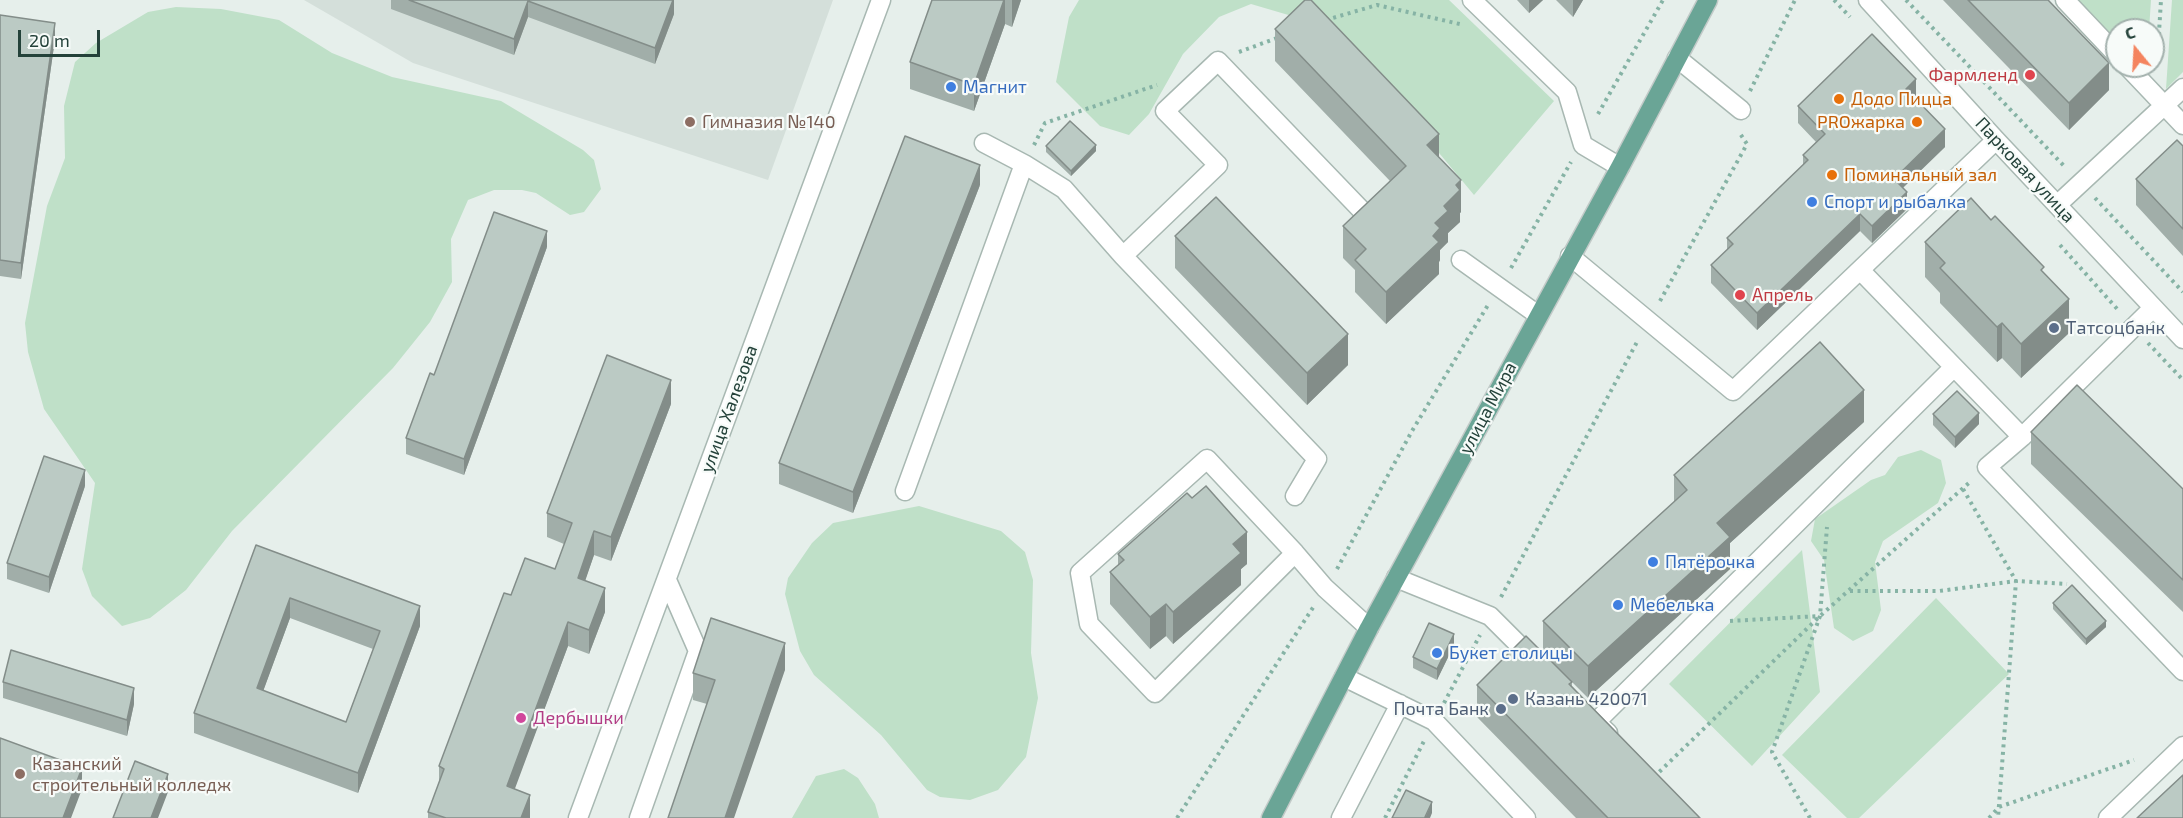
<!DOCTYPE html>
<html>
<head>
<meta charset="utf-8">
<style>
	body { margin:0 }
	#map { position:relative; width:2183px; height:818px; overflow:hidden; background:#e6efeb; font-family:"Exo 2",sans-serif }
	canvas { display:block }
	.north { position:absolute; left:2105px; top:18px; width:60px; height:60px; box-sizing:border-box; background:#f7fbf9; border:2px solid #a3b1ad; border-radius:50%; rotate:342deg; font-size:16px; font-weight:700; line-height:24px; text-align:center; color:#24423a }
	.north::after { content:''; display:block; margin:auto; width:21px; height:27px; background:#f4845f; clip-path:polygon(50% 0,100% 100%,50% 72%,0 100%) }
	.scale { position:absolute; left:18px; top:30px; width:82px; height:27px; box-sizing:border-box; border:3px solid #24423a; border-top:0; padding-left:8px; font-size:18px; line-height:21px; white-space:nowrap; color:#24423a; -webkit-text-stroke:4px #f7fbf9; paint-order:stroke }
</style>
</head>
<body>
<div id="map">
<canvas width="2183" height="818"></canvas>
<div class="north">С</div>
<div class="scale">20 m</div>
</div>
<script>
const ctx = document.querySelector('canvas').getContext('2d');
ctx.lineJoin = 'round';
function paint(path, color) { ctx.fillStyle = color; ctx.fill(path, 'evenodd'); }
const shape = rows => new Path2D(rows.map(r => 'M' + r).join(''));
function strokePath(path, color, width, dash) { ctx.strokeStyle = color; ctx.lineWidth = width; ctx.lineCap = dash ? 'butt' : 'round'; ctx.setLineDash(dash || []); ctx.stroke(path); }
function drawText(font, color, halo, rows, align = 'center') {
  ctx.font = font + ' "Exo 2",sans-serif'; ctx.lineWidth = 4.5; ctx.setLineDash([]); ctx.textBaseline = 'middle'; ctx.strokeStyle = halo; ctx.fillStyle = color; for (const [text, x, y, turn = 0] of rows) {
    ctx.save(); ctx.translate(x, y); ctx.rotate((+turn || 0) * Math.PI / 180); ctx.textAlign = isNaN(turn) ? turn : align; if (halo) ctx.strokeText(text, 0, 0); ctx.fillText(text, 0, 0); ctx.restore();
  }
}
paint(shape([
	[304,0,833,0,768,180,413,63]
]), '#d4dfda');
paint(shape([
	[1079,0,1449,0,1554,101,1474,195,1336,29,1251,4,1219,17,1183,54,1149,114,1129,135,1100,126,1056,82,1069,17],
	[2072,0,2151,0,2149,30,2117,30,2117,50],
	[2172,0,2183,0,2183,72,2166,89],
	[176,7,221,9,279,20,332,53,392,77,501,101,583,150,594,160,601,189,584,212,570,215,536,193,522,190,494,190,468,200,451,239,452,282,430,322,393,368,232,531,186,590,150,618,122,626,92,596,82,569,95,483,44,409,28,352,25,323,47,206,65,158,64,106,75,62,96,43,148,12],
	[1921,450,1941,460,1946,483,1938,503,1883,541,1875,562,1881,610,1873,631,1853,641,1834,628,1824,560,1811,541,1815,519,1871,480,1885,475,1898,457],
	[919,506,1001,531,1025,552,1033,580,1031,653,1038,698,1026,757,998,790,970,800,940,797,927,790,881,735,814,675,800,651,785,594,788,578,812,543,833,523],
	[1802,550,1820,692,1752,766,1669,684],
	[1936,598,2009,674,1859,818,1847,818,1782,755],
	[844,769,858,778,875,804,879,818,792,818,816,776]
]), '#bfe0c8');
const minor = shape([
	[1472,0,1567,92,1583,145,1620,167],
	[1868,0,1996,140,2183,339],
	[2065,0,2117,55],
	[1677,58,1741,110],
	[2127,66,2183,125],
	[984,143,1024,164,1064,189,1123,256,1317,459,1295,496],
	[2057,205,2183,88],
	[1123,256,1218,165,1165,111,1218,61,1368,217],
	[1570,256,1733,391,1996,140],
	[1461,260,1538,315],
	[1860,270,2022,437],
	[2153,308,2022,437,1987,467,2183,671],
	[905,491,1024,164],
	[1295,553,1155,693,1089,624,1080,573,1207,459,1295,553,1325,588,1369,628],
	[1396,578,1490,616,1535,661],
	[1344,677,1434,721,1526,818],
	[1608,733,1596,722,1954,367],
	[578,818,881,0],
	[639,818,698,651,667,580],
	[1341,818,1400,704],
	[2108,818,2183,746]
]);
const major = shape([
	[1271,818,1369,628,1620,167,1708,0]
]);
strokePath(minor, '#a8b8b2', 21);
strokePath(major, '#c2cac8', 21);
strokePath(shape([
	[1834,0,1850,17],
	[1906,0,2065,167],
	[1326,20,1377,5,1464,25],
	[1239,52,1277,38],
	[2157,65,2161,0],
	[1750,91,1795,0],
	[1598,114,1663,0],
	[1034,145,1045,123,1157,85],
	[2095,198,2183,292],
	[2060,245,2119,311],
	[1511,268,1571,162],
	[1660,301,1747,144,1739,132],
	[2148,343,2183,380],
	[1963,489,2016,581,1998,818],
	[1337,569,1412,431,1488,305],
	[1850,591,1939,591,2016,581,2067,584],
	[1501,597,1637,342],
	[1730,621,1820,616],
	[1444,703,1480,635],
	[1654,777,1820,616,1971,481],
	[1177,818,1314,606],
	[1385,818,1424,741],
	[1810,818,1772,752,1820,616,1827,527],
	[1989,818,1999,807,2134,760]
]), '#86b3a5', 4, [3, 4.5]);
strokePath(minor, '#fff', 18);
strokePath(major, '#6aa596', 18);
paint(shape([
	[391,0,674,0,674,14,655,64,528,17,514,55,391,9],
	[932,0,1021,0,1012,27,1005,24,974,111,910,89,910,62],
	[1517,0,1543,0,1529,13],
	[1556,0,1583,0,1573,17],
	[1943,0,2048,0,2109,90,2069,130],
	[0,15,55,39,21,279,0,276],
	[1275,29,1461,212,1460,213,1460,222,1448,233,1448,242,1440,250,1440,260,1439,262,1439,274,1386,324,1355,292,1355,270,1343,258,1343,226,1390,181,1275,61],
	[1916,97,1915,98,1945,147,1903,188,1907,209,1872,243,1860,231,1757,330,1711,283,1711,265,1727,250,1727,238,1803,165,1803,155,1816,142,1798,123,1798,106],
	[1046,146,1096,151,1071,176,1046,152],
	[2183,146,2183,256,2136,205,2136,179],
	[980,185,853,513,779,484,779,463],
	[1175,236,1348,365,1307,405,1175,268],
	[1925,242,2044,273,2069,333,2021,378,2002,358,1997,362,1940,303,1940,293,1925,277],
	[547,247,464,475,406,454,406,438,434,375],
	[671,404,611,561,594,555,585,580,605,612,589,654,568,646,514,789,530,818,428,818,428,812,439,783,439,766,511,595,555,569,564,544,547,537,547,513],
	[1933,414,1979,424,1955,448,1933,425],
	[1864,422,1730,543,1730,569,1588,698,1572,682,1572,686,1700,818,1576,818,1477,717,1477,685,1543,652,1543,621,1674,502,1674,475],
	[2031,432,2183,489,2183,612,2031,464],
	[85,486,49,593,7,579,7,563],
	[256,545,420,626,358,793,194,733,194,713],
	[290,618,373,649,346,722,263,691],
	[1118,554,1247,564,1241,569,1241,585,1173,644,1166,636,1150,649,1110,604,1110,572,1118,565],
	[2053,603,2106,627,2086,645,2053,609],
	[1454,645,1437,680,1413,668,1413,657],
	[785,670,707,704,693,700,693,673],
	[3,682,134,704,127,736,3,698]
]), '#a1aea9');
paint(shape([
	[673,0,674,0,674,14,655,64,655,48],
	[1004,0,1005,0,1005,24,974,111,974,85],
	[1012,0,1021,0,1012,27],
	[1529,0,1543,0,1529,13],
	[1573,0,1583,0,1573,17],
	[528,1,528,17,514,55,514,39],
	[55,23,55,39,21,279,21,263],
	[2109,63,2109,90,2069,130,2069,103],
	[1916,79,1916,97,1906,106,1906,89],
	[1945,129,1945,147,1894,196,1894,179],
	[1439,134,1439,166,1427,145],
	[1096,145,1096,151,1071,176,1071,171],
	[980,165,980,185,853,513,853,492],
	[1461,180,1461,212,1460,213,1460,222,1448,233,1448,242,1440,250,1440,260,1439,262,1439,274,1386,324,1386,292,1433,236,1435,223,1444,206,1456,185],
	[1907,192,1907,209,1872,243,1872,226],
	[1860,214,1860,231,1757,330,1757,313],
	[547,231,547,247,464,475,464,459],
	[2069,299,2069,333,2021,378,2021,344],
	[2002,323,2002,358,1997,362,1997,327],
	[1348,334,1348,365,1307,405,1307,373],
	[671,380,671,404,611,561,611,537],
	[1864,390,1864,422,1730,543,1730,569,1588,698,1588,666,1717,523],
	[1979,413,1979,424,1955,448,1955,437],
	[85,470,85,486,49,593,49,577],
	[594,531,594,555,578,602,578,578],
	[1247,532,1247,564,1241,569,1241,585,1173,644,1173,612,1233,544],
	[605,588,605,612,589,654,589,630],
	[290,598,290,618,257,708,257,688],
	[1166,604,1166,636,1150,649,1150,617],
	[420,606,420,626,358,793,358,773],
	[2106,621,2106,627,2086,645,2086,639],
	[568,622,568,646,507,810,507,786],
	[1454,634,1454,645,1437,680,1437,669],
	[785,643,785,670,734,818,725,818],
	[134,688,134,704,127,736,127,720],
	[82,768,82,789,71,818,63,818],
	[168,774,168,792,158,818,151,818],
	[530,795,530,818,521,818],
	[1432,802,1432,813,1430,818,1425,818]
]), '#838d89');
const building = shape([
	[409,0,673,0,655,48,528,1,514,39,409,0],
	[932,0,1004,0,974,85,910,62,932,0],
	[1305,0,1311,0,1439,134,1427,145,1461,180,1456,185,1460,190,1444,206,1448,211,1435,223,1440,228,1433,236,1439,242,1386,292,1355,260,1366,249,1343,226,1406,166,1275,29,1305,0],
	[1968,0,2048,0,2109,63,2069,103,1968,0],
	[0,15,55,23,21,263,0,260,0,15],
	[1872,34,1916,79,1906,89,1945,129,1894,179,1907,192,1872,226,1860,214,1757,313,1711,265,1733,244,1727,238,1808,160,1803,155,1825,134,1798,106,1872,34],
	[1070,121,1096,145,1071,171,1046,146,1070,121],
	[905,136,980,165,853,492,779,463,905,136],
	[2177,140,2183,146,2183,229,2136,179,2177,140],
	[1216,197,1348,334,1307,373,1175,236,1216,197],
	[1971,198,1991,220,1995,216,2044,267,2041,270,2069,299,2021,344,2002,323,1997,327,1940,268,1945,263,1925,242,1971,198],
	[494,212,547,231,464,459,406,438,430,373,434,375,494,212],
	[1820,342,1864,390,1717,523,1730,537,1588,666,1543,621,1687,490,1674,475,1820,342],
	[607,355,671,380,611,537,594,531,578,578,605,588,589,630,568,622,507,786,530,795,521,818,446,818,428,812,444,769,439,766,504,593,511,595,525,558,555,569,572,523,547,513,607,355],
	[2077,385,2183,489,2183,580,2031,432,2077,385],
	[1957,391,1979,413,1955,437,1933,414,1957,391],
	[44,456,85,470,49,577,7,563,44,456],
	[1206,486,1247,532,1233,544,1241,553,1173,612,1166,604,1150,617,1110,572,1124,560,1118,554,1187,493,1192,498,1206,486],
	[256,545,420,606,358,773,194,713,256,545],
	[290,598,380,631,346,722,257,688,290,598],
	[2072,585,2106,621,2086,639,2053,603,2072,585],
	[711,618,785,643,725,818,668,818,715,680,693,673,711,618],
	[1429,623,1454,634,1437,669,1413,657,1429,623],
	[1526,636,1572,682,1569,684,1700,818,1608,818,1477,685,1526,636],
	[11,650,134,688,127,720,3,682,11,650],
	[0,738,82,768,63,818,0,818,0,738],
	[135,761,168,774,151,818,113,818,135,761],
	[2183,775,2183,818,2137,818,2183,775],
	[1406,790,1432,802,1425,817,1427,818,1392,818,1406,790]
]);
paint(building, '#bbcac4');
strokePath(building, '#838d89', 1.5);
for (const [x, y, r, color] of [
	[2030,75,6,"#e0444e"],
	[951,87,6,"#3f7fe0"],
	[1839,99,6,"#e8710a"],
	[690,122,6,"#8d6e63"],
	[1917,122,6,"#e8710a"],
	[1832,175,6,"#e8710a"],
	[1812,202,6,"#3f7fe0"],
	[1740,295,6,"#e0444e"],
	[2054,328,6,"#5c6f8a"],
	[1653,562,6,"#3f7fe0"],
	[1618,605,6,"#3f7fe0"],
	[1437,653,6,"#3f7fe0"],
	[1513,699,6,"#5c6f8a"],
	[1501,709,6,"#5c6f8a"],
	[521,718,6,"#d1479c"],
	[20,774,6,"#8d6e63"]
]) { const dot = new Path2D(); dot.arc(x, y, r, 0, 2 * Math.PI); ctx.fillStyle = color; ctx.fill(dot); strokePath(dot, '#f7fbf9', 2); }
drawText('18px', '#be3a42', '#f7fbf9', [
	["Фармленд",2018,75],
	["Апрель",1752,295,"left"]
], 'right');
drawText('18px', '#366cbe', '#f7fbf9', [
	["Магнит",963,87],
	["Спорт и рыбалка",1824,202],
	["Пятёрочка",1665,562],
	["Мебелька",1630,605],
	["Букет столицы",1449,653]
], 'left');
drawText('18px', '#c56008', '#f7fbf9', [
	["Додо Пицца",1851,99],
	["PROжарка",1905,122,"right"],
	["Поминальный зал",1844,175]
], 'left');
drawText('18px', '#785e54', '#f7fbf9', [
	["Гимназия №140",702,122],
	["Казанский",32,764],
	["строительный колледж",32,785]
], 'left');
drawText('18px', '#24423a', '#f7fbf9', [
	["Парковая улица",2025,170,47],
	["улица Мира",1488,408,-62],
	["улица Халезова",729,409,-70]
]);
drawText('18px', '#4e5e75', '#f7fbf9', [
	["Татсоцбанк",2066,328],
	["Казань 420071",1525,699],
	["Почта Банк",1489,709,"right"]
], 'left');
drawText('18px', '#b23c85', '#f7fbf9', [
	["Дербышки",533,718]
], 'left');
</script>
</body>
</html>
